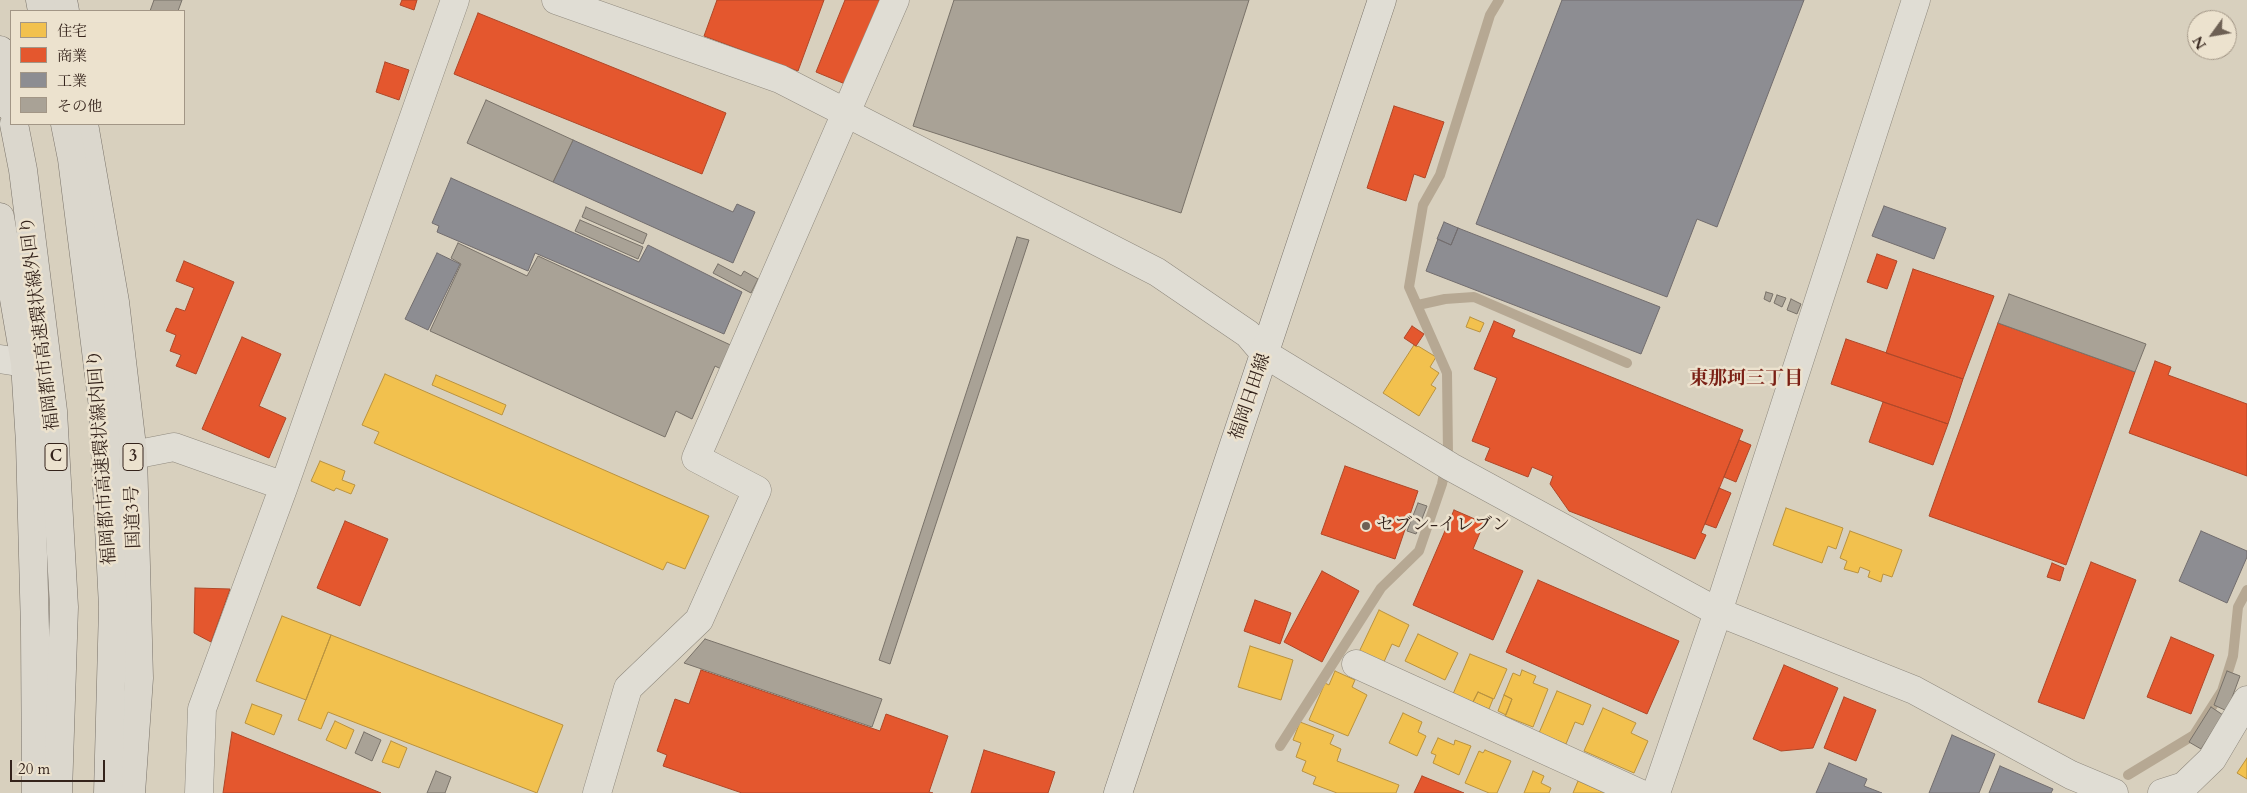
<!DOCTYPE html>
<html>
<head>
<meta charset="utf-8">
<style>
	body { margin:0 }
	#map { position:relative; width:2247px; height:793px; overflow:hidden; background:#d8d0be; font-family:Cardo,"Noto Serif JP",serif }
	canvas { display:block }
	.legend { position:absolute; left:10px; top:10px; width:175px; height:115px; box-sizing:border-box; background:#ece2ce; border:1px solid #a29686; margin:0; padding:6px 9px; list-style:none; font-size:15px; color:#34231b }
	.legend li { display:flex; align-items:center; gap:10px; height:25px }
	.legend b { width:25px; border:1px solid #a29686 }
	.north { position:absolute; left:2187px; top:10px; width:50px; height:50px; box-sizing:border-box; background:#ece2ce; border:1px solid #a29686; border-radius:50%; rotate:238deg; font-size:14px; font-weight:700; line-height:20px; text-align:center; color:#34231b }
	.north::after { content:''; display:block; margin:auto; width:18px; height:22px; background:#6d6054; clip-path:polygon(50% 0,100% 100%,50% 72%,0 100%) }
	.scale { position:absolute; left:10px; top:760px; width:95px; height:22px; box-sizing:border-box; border:2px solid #34231b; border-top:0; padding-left:6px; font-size:15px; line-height:18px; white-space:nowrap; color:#34231b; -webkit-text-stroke:4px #ece2ce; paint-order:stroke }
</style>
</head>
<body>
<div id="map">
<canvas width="2247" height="793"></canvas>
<ul class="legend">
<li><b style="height:14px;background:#f2c14e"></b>住宅</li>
<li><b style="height:14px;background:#e4572e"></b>商業</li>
<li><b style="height:14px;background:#8d8d92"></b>工業</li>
<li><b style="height:14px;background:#a9a296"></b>その他</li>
</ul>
<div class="north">N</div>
<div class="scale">20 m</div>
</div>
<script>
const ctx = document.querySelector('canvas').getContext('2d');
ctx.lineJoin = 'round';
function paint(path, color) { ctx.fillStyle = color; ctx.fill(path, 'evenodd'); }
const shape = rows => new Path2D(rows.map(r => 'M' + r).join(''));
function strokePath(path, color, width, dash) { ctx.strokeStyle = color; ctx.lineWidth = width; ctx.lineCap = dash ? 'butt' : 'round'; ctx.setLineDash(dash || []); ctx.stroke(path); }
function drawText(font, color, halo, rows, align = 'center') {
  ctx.font = font + ' Cardo,"Noto Serif JP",serif'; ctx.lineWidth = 5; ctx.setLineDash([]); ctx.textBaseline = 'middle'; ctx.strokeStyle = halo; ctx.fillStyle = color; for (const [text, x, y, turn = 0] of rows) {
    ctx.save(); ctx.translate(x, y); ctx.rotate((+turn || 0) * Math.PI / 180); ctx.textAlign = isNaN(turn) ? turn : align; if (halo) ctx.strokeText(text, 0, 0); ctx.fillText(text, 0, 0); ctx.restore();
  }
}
const homes = shape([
	[1470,317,1484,323,1480,332,1466,327,1470,317],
	[1414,345,1417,347,1418,346,1436,357,1430,367,1439,373,1431,385,1436,388,1419,416,1383,393,1414,345],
	[385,374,709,516,685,569,667,562,663,570,374,443,379,432,362,425,385,374],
	[436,375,506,405,502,415,432,385,436,375],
	[320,461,345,471,342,480,355,485,351,494,336,488,334,491,311,481,320,461],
	[1786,508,1843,528,1836,549,1828,546,1822,563,1773,545,1786,508],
	[1850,531,1902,550,1892,577,1883,574,1881,582,1868,577,1870,571,1860,567,1858,573,1844,569,1847,561,1840,558,1850,531],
	[1379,610,1409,625,1399,647,1392,644,1383,664,1359,652,1379,610],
	[282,616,331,635,306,700,256,681,282,616],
	[1418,634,1458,653,1445,680,1405,661,1418,634],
	[331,635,563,725,537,793,328,712,321,729,298,720,331,635],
	[1250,646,1293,660,1281,700,1238,687,1250,646],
	[1470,654,1507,669,1494,699,1478,692,1473,702,1453,694,1470,654],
	[1522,670,1536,676,1533,683,1548,689,1533,727,1505,716,1512,699,1504,695,1513,673,1520,676,1522,670],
	[1335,671,1355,680,1352,687,1367,695,1348,736,1309,720,1325,683,1329,685,1335,671],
	[1557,691,1591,705,1583,725,1575,722,1566,744,1539,733,1557,691],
	[1478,692,1493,699,1489,709,1473,702,1478,692],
	[1504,695,1512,699,1506,715,1498,711,1504,695],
	[252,704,282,715,274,735,245,723,252,704],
	[1603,708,1636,723,1631,733,1648,741,1634,773,1584,751,1603,708],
	[1403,713,1422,722,1418,732,1426,736,1417,756,1389,743,1403,713],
	[335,721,354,730,346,749,326,740,335,721],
	[1300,722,1334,735,1330,744,1341,749,1337,761,1399,785,1396,793,1337,793,1313,784,1316,777,1302,771,1306,761,1296,757,1301,743,1293,740,1300,722],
	[1438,738,1454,745,1455,740,1471,746,1459,775,1433,763,1436,755,1431,753,1438,738],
	[391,741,407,748,399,768,382,762,391,741],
	[1485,750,1511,761,1497,793,1489,793,1465,783,1479,751,1483,753,1485,750],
	[2247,758,2247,779,2237,773,2247,758],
	[1533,771,1544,776,1541,783,1551,788,1549,793,1524,793,1533,771],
	[1578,781,1605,793,1573,793,1578,781]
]);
paint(homes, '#f2c14e');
strokePath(homes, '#b9923f', 1);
const shops = shape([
	[402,0,417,0,414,10,400,5,402,0],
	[717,0,824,0,798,71,704,36,717,0],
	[845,0,884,0,850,86,816,72,845,0],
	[478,13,726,113,702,174,454,74,478,13],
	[385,62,409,70,399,100,376,92,385,62],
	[1394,106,1444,122,1425,178,1414,174,1406,201,1367,188,1394,106],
	[1877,254,1897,261,1887,289,1867,282,1877,254],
	[184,261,234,282,196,374,176,366,181,355,170,351,176,335,166,331,176,308,185,311,194,288,176,281,184,261],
	[1913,269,1994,296,1963,379,1886,353,1913,269],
	[1494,321,1515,330,1512,337,1743,430,1701,533,1706,535,1695,559,1569,511,1550,484,1553,476,1532,467,1528,477,1485,460,1490,448,1472,441,1497,378,1474,369,1494,321],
	[1998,323,2135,372,2066,565,1929,516,1998,323],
	[1412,326,1424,334,1416,346,1404,338,1412,326],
	[242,337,281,354,259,406,286,418,269,458,202,429,242,337],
	[1846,339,1963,379,1948,424,1831,384,1846,339],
	[2155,361,2171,367,2168,375,2247,404,2247,476,2129,433,2155,361],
	[1883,402,1948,424,1933,465,1869,442,1883,402],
	[1739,440,1751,445,1736,482,1724,477,1739,440],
	[1345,466,1418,491,1395,559,1321,534,1345,466],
	[1719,488,1731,493,1716,528,1705,524,1719,488],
	[1454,510,1484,523,1473,549,1523,571,1493,640,1413,605,1454,510],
	[345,521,388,539,360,606,317,588,345,521],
	[2091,562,2136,580,2084,719,2038,702,2091,562],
	[2052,563,2064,568,2060,581,2047,577,2052,563],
	[1322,571,1359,591,1322,662,1284,642,1322,571],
	[1538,580,1679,641,1647,714,1506,652,1538,580],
	[195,588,230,589,211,642,194,633,195,588],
	[1255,600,1291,613,1280,644,1244,631,1255,600],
	[2171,637,2214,655,2191,714,2147,697,2171,637],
	[1784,665,1838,688,1813,748,1781,751,1753,739,1784,665],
	[701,670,880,731,886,714,948,736,929,792,933,793,742,793,663,766,667,755,657,751,675,699,689,704,701,670],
	[1844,697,1876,710,1856,761,1824,748,1844,697],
	[232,732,381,793,223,793,232,732],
	[984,750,1055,772,1048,793,971,793,984,750],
	[1422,776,1464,793,1414,793,1422,776]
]);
paint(shops, '#e4572e');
strokePath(shops, '#af4728', 1);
const industry = shape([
	[1562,0,1804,0,1717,227,1697,219,1667,297,1476,224,1562,0],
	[573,140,733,212,737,204,755,212,733,263,553,182,573,140],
	[451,178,639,262,648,245,742,292,724,334,535,253,528,271,437,232,439,226,432,223,451,178],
	[1884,206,1946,228,1934,259,1872,236,1884,206],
	[1444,222,1458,228,1451,245,1437,239,1444,222],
	[1458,228,1660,307,1641,354,1426,271,1438,239,1451,245,1458,228],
	[437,253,460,264,428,330,405,319,437,253],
	[2201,531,2247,551,2247,557,2227,603,2179,581,2201,531],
	[1952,735,1995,754,1979,793,1929,793,1952,735],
	[1829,763,1867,779,1864,786,1882,793,1816,793,1829,763],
	[2000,766,2053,789,2051,793,1989,793,2000,766]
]);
paint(industry, '#8d8d92');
strokePath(industry, '#726d6e', 1);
strokePath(shape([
	[1418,305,1445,299,1474,297,1627,363],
	[1280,746,1381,588,1419,551,1442,484,1448,454,1447,373,1409,287,1423,205,1440,175,1490,15,1499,0],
	[2128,775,2194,735,2222,691,2233,656,2238,607,2247,590]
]), '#b6a893', 10);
const building = shape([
	[154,0,182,0,178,11,150,11,154,0],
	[954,0,1249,0,1181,213,913,126,954,0],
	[486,100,573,140,553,182,467,143,486,100],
	[586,207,647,234,643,244,582,217,586,207],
	[580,220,643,247,638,259,575,231,580,220],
	[1017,237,1029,240,890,664,879,660,1017,237],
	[458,243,527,276,538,256,737,348,725,371,715,366,692,419,676,411,665,437,430,331,461,264,451,258,458,243],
	[718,264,741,276,744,271,758,279,751,293,713,273,718,264],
	[1766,292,1773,294,1770,302,1764,299,1766,292],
	[2009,294,2146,344,2135,372,1998,323,2009,294],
	[1777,295,1786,298,1782,307,1774,303,1777,295],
	[1791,299,1801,304,1797,314,1787,310,1791,299],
	[1418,503,1427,506,1416,534,1407,531,1418,503],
	[705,639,882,699,872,727,684,663,705,639],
	[2227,671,2240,676,2227,711,2214,705,2227,671],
	[2211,707,2223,715,2201,749,2189,742,2211,707],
	[364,732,381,740,372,761,355,753,364,732],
	[436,771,451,777,445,793,427,793,436,771]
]);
paint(building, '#a9a296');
strokePath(building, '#797269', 1);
const minor = shape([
	[556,0,780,79,1157,272,1248,334,1265,354],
	[0,359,25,363],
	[133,455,174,447,284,486],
	[1356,664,1639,793],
	[199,793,202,709,284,486,455,0],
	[597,793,628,688,699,620,757,490,696,458,895,0],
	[1656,793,1718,612,1916,0],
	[2162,793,2184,786,2212,759,2247,700]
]);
const tertiary = shape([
	[1265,354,1451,467,1718,612,1914,690,2071,775,2114,793]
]);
const secondary = shape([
	[1118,793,1382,0]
]);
const trunk = shape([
	[63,0,65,11],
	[84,124,115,302,133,455,139,678,131,793],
	[0,217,25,363,30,443,35,630,36,793]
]);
const motorway = shape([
	[40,0,42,11],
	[0,50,11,108],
	[14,124,23,170,53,411,64,607,58,793],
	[65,124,72,159,103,407,113,607,108,793]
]);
strokePath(minor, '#908a7f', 29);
strokePath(tertiary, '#908a7f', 29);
strokePath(secondary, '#797269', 29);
strokePath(trunk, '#797269', 29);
strokePath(motorway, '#797269', 29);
strokePath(minor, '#e0ddd4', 28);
strokePath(tertiary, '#e0ddd4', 28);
strokePath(secondary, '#e0ddd4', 28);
strokePath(trunk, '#dbd7cd', 28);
strokePath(motorway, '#dbd7cd', 28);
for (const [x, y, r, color] of [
	[1366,526,5,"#6d6054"]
]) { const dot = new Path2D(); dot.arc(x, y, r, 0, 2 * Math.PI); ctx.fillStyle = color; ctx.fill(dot); strokePath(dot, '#ece2ce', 2); }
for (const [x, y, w] of [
	[56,457,22],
	[133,457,20]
]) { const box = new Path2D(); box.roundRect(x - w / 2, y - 13.5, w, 27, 4); ctx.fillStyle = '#ece2ce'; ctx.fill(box); strokePath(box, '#34231b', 1); }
drawText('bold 16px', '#34231b', null, [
	["C",56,457],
	["3",133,457]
]);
drawText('18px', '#34231b', '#ece2ce', [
	["福岡都市高速環状線外回り",41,323,-97],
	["福岡日田線",1251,397,-71],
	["福岡都市高速環状線内回り",103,457,-94],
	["国道3号",134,517,-92]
]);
drawText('18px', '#34231b', '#ece2ce', [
	["セブン-イレブン",1376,526]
], 'left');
drawText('bold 19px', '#7a1f14', '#ece2ce', [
	["東那珂三丁目",1746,380]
]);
</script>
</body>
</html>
